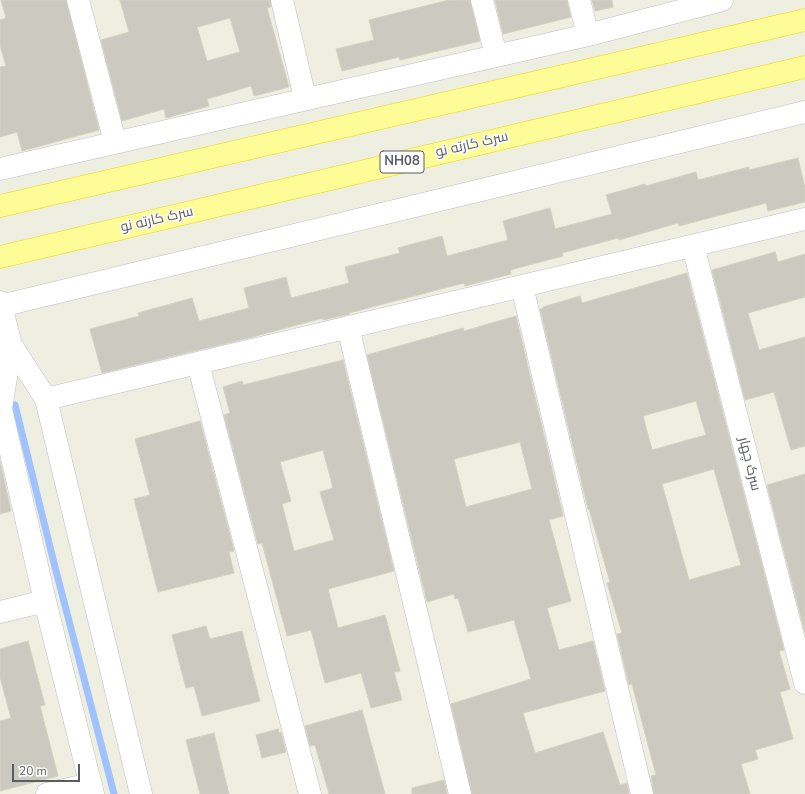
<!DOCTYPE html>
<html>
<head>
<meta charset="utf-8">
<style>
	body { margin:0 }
	#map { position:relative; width:805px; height:794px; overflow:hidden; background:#eeeee1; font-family:"Nunito Sans",sans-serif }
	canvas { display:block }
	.scale { position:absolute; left:12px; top:764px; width:68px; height:18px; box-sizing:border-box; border:2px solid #5a5c64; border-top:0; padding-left:5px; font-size:12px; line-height:14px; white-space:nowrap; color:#5a5c64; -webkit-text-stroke:3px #fff; paint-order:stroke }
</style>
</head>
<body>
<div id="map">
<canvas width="805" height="794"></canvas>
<div class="scale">20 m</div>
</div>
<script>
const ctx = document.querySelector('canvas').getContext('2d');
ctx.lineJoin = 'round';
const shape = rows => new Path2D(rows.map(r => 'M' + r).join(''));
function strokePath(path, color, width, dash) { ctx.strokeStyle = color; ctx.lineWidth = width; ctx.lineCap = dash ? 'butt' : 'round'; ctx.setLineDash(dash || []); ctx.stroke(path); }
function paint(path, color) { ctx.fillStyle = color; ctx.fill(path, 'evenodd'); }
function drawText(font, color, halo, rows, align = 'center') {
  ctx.font = font + ' "Nunito Sans",Cairo,sans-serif'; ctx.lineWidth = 3; ctx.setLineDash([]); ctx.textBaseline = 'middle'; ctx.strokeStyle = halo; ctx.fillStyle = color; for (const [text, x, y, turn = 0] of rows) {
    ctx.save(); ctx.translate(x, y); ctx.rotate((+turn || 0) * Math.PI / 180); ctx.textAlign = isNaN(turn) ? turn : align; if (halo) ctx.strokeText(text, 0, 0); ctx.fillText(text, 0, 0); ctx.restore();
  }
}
strokePath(shape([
	[15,405,55,567,114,794]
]), '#a0c2ff', 7);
const building = shape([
	[1,0,66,0,99,130,22,151,17,132,0,137,0,67,6,66,0,45,0,20,6,18,1,0],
	[120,0,270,0,271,7,267,8,289,87,254,96,251,86,207,99,209,106,166,118,164,109,122,121,101,40,129,32,120,0],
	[230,18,240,52,207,61,197,27,230,18],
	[449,0,470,0,480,41,400,60,399,57,342,71,336,49,374,40,369,20,449,0],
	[495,0,567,0,571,17,503,34,495,0],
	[592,0,612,0,613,7,595,11,592,0],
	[798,158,805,188,805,202,768,211,766,203,679,226,678,223,619,240,618,238,562,253,563,256,510,270,511,274,465,286,464,283,349,313,350,314,323,320,323,318,245,339,102,373,90,329,139,316,138,313,192,298,199,321,249,308,244,288,286,277,291,298,349,283,345,267,400,253,398,248,442,236,447,256,508,240,503,221,550,208,555,229,612,214,606,195,645,184,646,186,696,172,698,180,749,167,749,170,798,158],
	[775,252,778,262,805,254,805,297,748,313,759,350,805,337,805,446,791,450,774,392,745,400,712,270,775,252],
	[687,273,784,650,779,651,790,689,780,692,793,739,755,750,758,759,741,764,750,794,654,794,651,776,656,775,632,684,629,685,617,634,622,633,607,583,610,582,589,509,588,509,540,309,544,308,543,307,580,296,582,303,687,273],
	[696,401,706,435,652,450,643,416,696,401],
	[714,469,741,565,689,580,662,484,714,469],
	[516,316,563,516,549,520,571,601,547,608,559,650,593,641,605,691,523,713,535,753,603,732,620,785,627,783,629,794,472,794,451,704,531,679,514,620,468,632,458,598,455,599,454,594,427,602,367,355,463,328,464,331,516,316],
	[520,442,532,489,466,507,454,459,520,442],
	[343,360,394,571,328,589,338,628,385,615,400,671,394,672,402,700,371,708,361,673,325,683,311,630,287,636,262,543,258,544,224,415,230,413,223,387,242,381,243,385,343,360],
	[323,450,333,488,320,492,334,540,294,551,282,504,291,501,280,462,323,450],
	[200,421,234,551,229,552,234,573,158,592,134,499,150,495,135,439,200,421],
	[0,461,11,511,0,514,0,461],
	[805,474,805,633,767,485,805,474],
	[206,626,210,639,242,631,260,701,202,716,194,686,186,688,172,635,206,626],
	[28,641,45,705,40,706,58,776,0,791,0,721,11,718,0,677,0,649,28,641],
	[362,710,385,794,329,794,315,745,310,746,305,726,362,710],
	[278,729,279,733,281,732,286,752,262,758,256,735,278,729],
	[214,733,229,794,200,794,186,740,214,733],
	[444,780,447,794,412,794,412,788,444,780]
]);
paint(building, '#cbcac0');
strokePath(building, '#d3d1bf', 1);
const minor = shape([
	[78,0,115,142],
	[282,0,305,98],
	[482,0,496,55],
	[579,0,588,35],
	[0,169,588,35,722,0],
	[693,246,805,683],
	[522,286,642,794],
	[0,302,11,345,46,399,141,794],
	[0,306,805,112],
	[348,327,460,794],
	[11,345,1,409,45,601,93,794],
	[198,363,310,794],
	[46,399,805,219],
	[0,612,45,601],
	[47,794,91,784]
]);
const trunk = shape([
	[0,206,805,20],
	[0,257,805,67]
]);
strokePath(minor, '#bebfc6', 23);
strokePath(trunk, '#efd700', 23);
strokePath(minor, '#fff', 22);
strokePath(trunk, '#fdfc96', 22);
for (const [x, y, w] of [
	[402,162,44]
]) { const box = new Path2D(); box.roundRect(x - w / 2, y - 11, w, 22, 3); ctx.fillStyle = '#fff'; ctx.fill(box); strokePath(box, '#5a5c64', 1); }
drawText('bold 13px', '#5a5c64', null, [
	["NH08",402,162]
]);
drawText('14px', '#5a5c64', '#fff', [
	["سرک کارته نو",472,145,-13],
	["سرک کارته نو",157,220,-13],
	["سرک چهار",749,464,76]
]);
</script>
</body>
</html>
